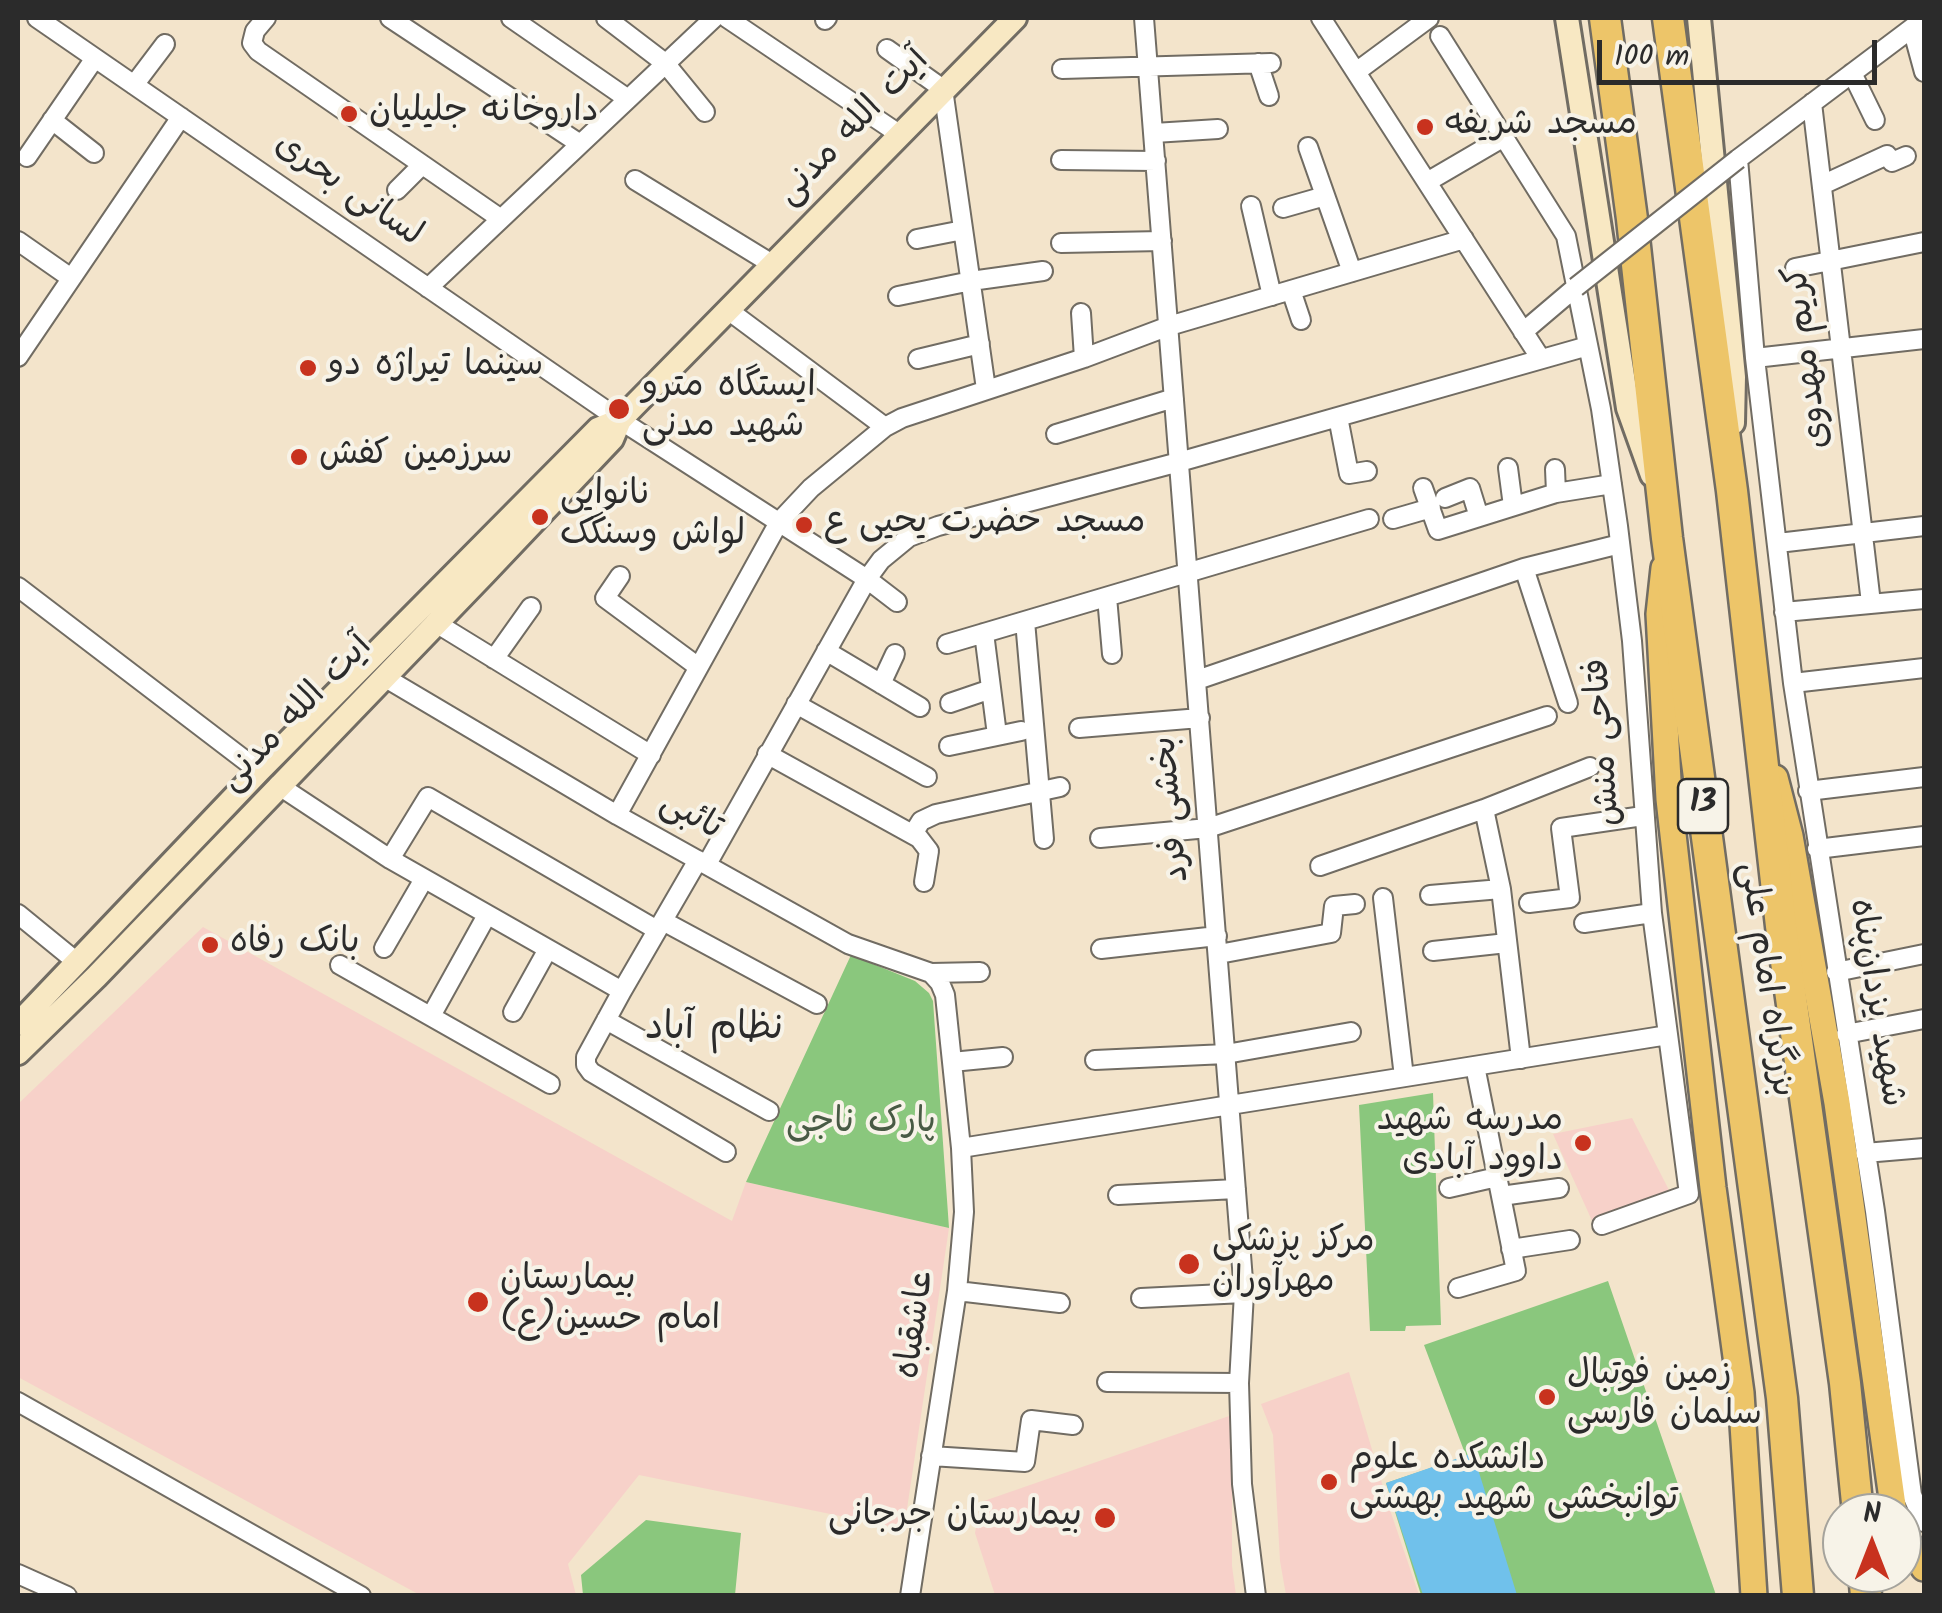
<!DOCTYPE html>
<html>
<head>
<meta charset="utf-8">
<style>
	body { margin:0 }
	#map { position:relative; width:1942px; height:1613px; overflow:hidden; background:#f3e4cb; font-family:Kalam,sans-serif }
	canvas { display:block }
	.frame { position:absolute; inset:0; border:20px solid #2b2b2b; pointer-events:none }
	.north { position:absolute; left:1822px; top:1493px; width:100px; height:100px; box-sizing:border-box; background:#f7f3e8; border:2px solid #a5a39c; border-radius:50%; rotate:0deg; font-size:28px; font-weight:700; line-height:40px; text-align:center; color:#2b2b2b }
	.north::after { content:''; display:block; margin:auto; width:35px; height:45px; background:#c8321e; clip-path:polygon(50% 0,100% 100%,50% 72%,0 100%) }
	.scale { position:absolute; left:1597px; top:40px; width:280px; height:45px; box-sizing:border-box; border:5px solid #2b2b2b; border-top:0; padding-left:12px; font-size:30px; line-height:35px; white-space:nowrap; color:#2b2b2b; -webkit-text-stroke:8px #f7f3e8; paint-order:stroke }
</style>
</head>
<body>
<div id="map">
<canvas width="1942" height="1613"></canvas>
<div class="frame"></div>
<div class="north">N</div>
<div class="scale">100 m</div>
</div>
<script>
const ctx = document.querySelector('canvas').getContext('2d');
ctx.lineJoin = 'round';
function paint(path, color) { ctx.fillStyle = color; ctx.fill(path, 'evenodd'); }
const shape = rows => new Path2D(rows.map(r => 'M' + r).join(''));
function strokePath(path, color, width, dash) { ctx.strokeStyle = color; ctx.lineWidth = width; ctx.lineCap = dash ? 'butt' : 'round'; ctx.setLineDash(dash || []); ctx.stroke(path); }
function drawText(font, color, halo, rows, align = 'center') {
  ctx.font = font + ' Kalam,"Playpen Sans Arabic",sans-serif'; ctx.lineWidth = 8; ctx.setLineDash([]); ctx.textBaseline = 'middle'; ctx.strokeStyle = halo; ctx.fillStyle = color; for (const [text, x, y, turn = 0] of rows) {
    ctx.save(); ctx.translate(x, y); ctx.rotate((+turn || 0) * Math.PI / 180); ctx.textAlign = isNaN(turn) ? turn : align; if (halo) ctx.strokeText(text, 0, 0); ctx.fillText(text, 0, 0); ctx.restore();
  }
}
paint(shape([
	[203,927,732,1221,746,1182,949,1228,904,1529,639,1475,568,1564,576,1595,420,1595,18,1377,18,1104],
	[1632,1118,1670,1192,1593,1223,1553,1134],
	[1349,1372,1389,1507,1419,1595,1286,1595,1280,1561,1273,1435,1261,1404],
	[1232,1415,1232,1566,1236,1595,995,1595,975,1533,981,1502]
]), '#f7d1c9');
paint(shape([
	[851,955,915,981,929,993,933,1001,949,1228,746,1182],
	[1433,1093,1441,1325,1406,1326,1405,1331,1370,1331,1359,1105],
	[1608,1281,1716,1595,1421,1595,1386,1483,1466,1456,1424,1345],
	[646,1520,741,1533,735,1595,583,1595,581,1575]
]), '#8ac77d');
paint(shape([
	[1473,1453,1517,1595,1423,1595,1386,1483]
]), '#70c1eb');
const street = shape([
	[37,18,620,420,867,579,897,602],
	[266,18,255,31,252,43,258,51,501,219],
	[390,18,580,144],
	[511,18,628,99],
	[606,18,665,63,705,112],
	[727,18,899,134],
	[1144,18,1244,1293,1239,1383,1242,1484,1256,1596],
	[1321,18,1541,359],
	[1924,19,1738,159,1755,358,1793,683,1875,1211,1912,1495,1924,1522],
	[825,20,827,18],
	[1912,28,1924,72],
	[1440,36,1566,236,1601,409,1618,526,1632,641,1652,913,1689,1194,1602,1225],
	[887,49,943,89,986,389],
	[1258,63,1269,96],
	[1062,69,1271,63],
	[1356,72,1429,18],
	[1852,73,1875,120],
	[134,85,165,44],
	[1812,103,1871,603],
	[52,120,94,153],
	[1154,133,1218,129],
	[1308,147,1352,272],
	[27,157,95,58],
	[1061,160,1156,161],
	[635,180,772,264],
	[1427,182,1504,137],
	[1822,185,1887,155,1892,162,1906,156],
	[397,190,422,165],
	[1251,206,1272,296],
	[1283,208,1325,196],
	[917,239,963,230],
	[18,241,71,278],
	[1061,243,1162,241],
	[1795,268,1924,242],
	[428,288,714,18],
	[1291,290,1301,320],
	[898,296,971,281,1043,271],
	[728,310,885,427],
	[1081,313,1084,358],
	[1523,332,1576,287],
	[18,357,181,117],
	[1755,358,1924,339],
	[918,359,980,344],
	[1338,417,1349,474,1367,471],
	[1056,434,1174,398],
	[1508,468,1513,506],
	[1555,469,1556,493],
	[1423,488,1438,530,1556,493,1612,484],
	[1445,498,1470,488,1479,517],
	[1393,519,1431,508],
	[1778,543,1924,526],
	[1524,568,1568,703],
	[620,576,605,598,697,666],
	[18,587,259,771],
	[1107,597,1112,654],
	[1784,612,1924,599],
	[1025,621,1044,839],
	[436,623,651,755],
	[984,633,997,735],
	[947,644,1369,519],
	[826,651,920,707],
	[494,659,531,607],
	[384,677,617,815,848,944,931,973,980,972],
	[1197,680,1524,568,1620,544],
	[1793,683,1924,668],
	[881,684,895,654],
	[950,703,991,689],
	[796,704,927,777],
	[1079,728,1200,718],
	[949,746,1021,731],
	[767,754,919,838,929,851,924,882],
	[278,785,390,859,622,991],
	[1808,791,1924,777],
	[1484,809,1501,889,1521,1059],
	[617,815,779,522,811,488,885,427,902,418,1084,358,1169,326,1464,239],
	[913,834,921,821,936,814,1060,787],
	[1100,838,1208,828,1547,716],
	[1817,849,1924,836],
	[390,859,428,797,657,930],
	[698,860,622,991,586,1057,586,1065,591,1072,726,1152],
	[707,864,867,579,881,560,909,537,938,526,1179,462,1588,346],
	[1320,866,1484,809,1590,767],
	[1430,895,1501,889],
	[1383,898,1404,1077],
	[1529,903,1570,898,1561,828,1643,816],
	[18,914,78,963],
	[663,921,817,1004],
	[1584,923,1652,913],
	[384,948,424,879],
	[1101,949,1217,936],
	[1433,951,1507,943],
	[1219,954,1331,933,1334,906,1355,904],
	[340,965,550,1084],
	[1836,972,1924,954],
	[513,1012,548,949],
	[431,1016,487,915],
	[606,1020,769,1111],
	[1846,1034,1924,1019],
	[1095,1060,1226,1054,1351,1032],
	[952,1062,1003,1057],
	[961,1148,1668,1035],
	[1865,1153,1924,1148],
	[1449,1188,1497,1177],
	[1118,1195,1236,1189],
	[1501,1196,1559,1188],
	[1511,1249,1570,1240],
	[1458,1288,1516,1271,1475,1066],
	[957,1291,1060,1303],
	[1141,1298,1244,1293],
	[1107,1382,1239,1383],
	[18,1402,361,1596],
	[931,1456,1025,1462,1031,1420,1073,1425],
	[18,1574,67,1596],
	[910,1596,957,1291,964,1212,961,1148,945,995,940,983,931,973]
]);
const secondary = shape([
	[1567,18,1628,408,1652,475],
	[1699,18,1734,377,1733,423],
	[18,1024,259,771,598,429,620,420],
	[18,1053,96,977,484,574,612,439,620,420,1015,18]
]);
const primary = shape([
	[1664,568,1659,614,1669,799,1713,1188,1741,1393,1754,1596],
	[1775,778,1790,836,1837,1103,1894,1513],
	[1902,1533,1924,1568]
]);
const highway = shape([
	[1605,18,1632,219,1667,538,1782,1398,1798,1596],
	[1668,18,1732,491,1781,926,1845,1383,1858,1513],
	[1864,1573,1866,1596]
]);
strokePath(street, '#716c63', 22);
strokePath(secondary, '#716c63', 28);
strokePath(primary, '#716c63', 30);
strokePath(highway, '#716c63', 35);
strokePath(street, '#fff', 18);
strokePath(secondary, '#f8e8c3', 22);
strokePath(primary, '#edc569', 25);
strokePath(highway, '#edc569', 30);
const streetBridge = shape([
	[1576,287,1738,159]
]);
strokePath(streetBridge, '#716c63', 22, []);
strokePath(streetBridge, '#fff', 18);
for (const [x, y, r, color] of [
	[349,114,10,"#c8321e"],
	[1425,127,10,"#c8321e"],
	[308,368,10,"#c8321e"],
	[619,409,12,"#c8321e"],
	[299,457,10,"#c8321e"],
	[540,517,10,"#c8321e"],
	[804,525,10,"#c8321e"],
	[210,945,10,"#c8321e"],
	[1583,1143,10,"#c8321e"],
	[1189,1264,12,"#c8321e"],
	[478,1302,12,"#c8321e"],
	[1547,1397,10,"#c8321e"],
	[1329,1482,10,"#c8321e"],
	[1105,1518,12,"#c8321e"]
]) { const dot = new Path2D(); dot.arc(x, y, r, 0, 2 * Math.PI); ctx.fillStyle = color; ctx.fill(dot); strokePath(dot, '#f7f3e8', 4); }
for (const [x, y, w] of [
	[1703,806,50]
]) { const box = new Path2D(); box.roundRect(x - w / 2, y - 27, w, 54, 8); ctx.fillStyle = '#f7f3e8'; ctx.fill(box); strokePath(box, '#2b2b2b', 2.5); }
drawText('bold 32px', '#2b2b2b', null, [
	["13",1703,806]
]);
drawText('35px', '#2b2b2b', '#f7f3e8', [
	["داروخانه جلیلیان",369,114],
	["مسجد شریفه",1445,127],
	["سینما تیراژه دو",328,368],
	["ایستگاه مترو",642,389],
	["شهید مدنی",642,429],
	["سرزمین کفش",319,457],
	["نانوایی",560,497],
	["لواش وسنگک",560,537],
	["مسجد حضرت یحیی ع",824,525],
	["بانک رفاه",230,945],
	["مدرسه شهید",1563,1123,"right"],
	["داوود آبادی",1563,1163,"right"],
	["مرکز پزشکی",1212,1244],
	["مهرآوران",1212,1284],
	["بیمارستان",500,1282],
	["امام حسین(ع)",500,1322],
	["زمین فوتبال",1567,1377],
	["سلمان فارسی",1567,1417],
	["دانشکده علوم",1349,1462],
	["توانبخشی شهید بهشتی",1349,1502],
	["بیمارستان جرجانی",1082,1518,"right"]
], 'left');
drawText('35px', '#2b2b2b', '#f7f3e8', [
	["آیت الله مدنی",855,129,-46],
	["لسانی بحری",347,192,35],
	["کریم مهدوی",1810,357,-97],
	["آیت الله مدنی",298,715,-46],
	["فتاحی منش",1606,742,-94],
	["بخشی فرد",1174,809,-95],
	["تائبی",690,818,29],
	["بزرگراه امام علی",1764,980,82],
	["شهید یزدان‌پناه",1874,1003,81],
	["عاشقباه",918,1325,-82]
]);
drawText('35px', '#485a44', '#f7f3e8', [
	["پارک ناجی",861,1125]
]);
drawText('38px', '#2b2b2b', '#f7f3e8', [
	["نظام آباد",714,1032]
]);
</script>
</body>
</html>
